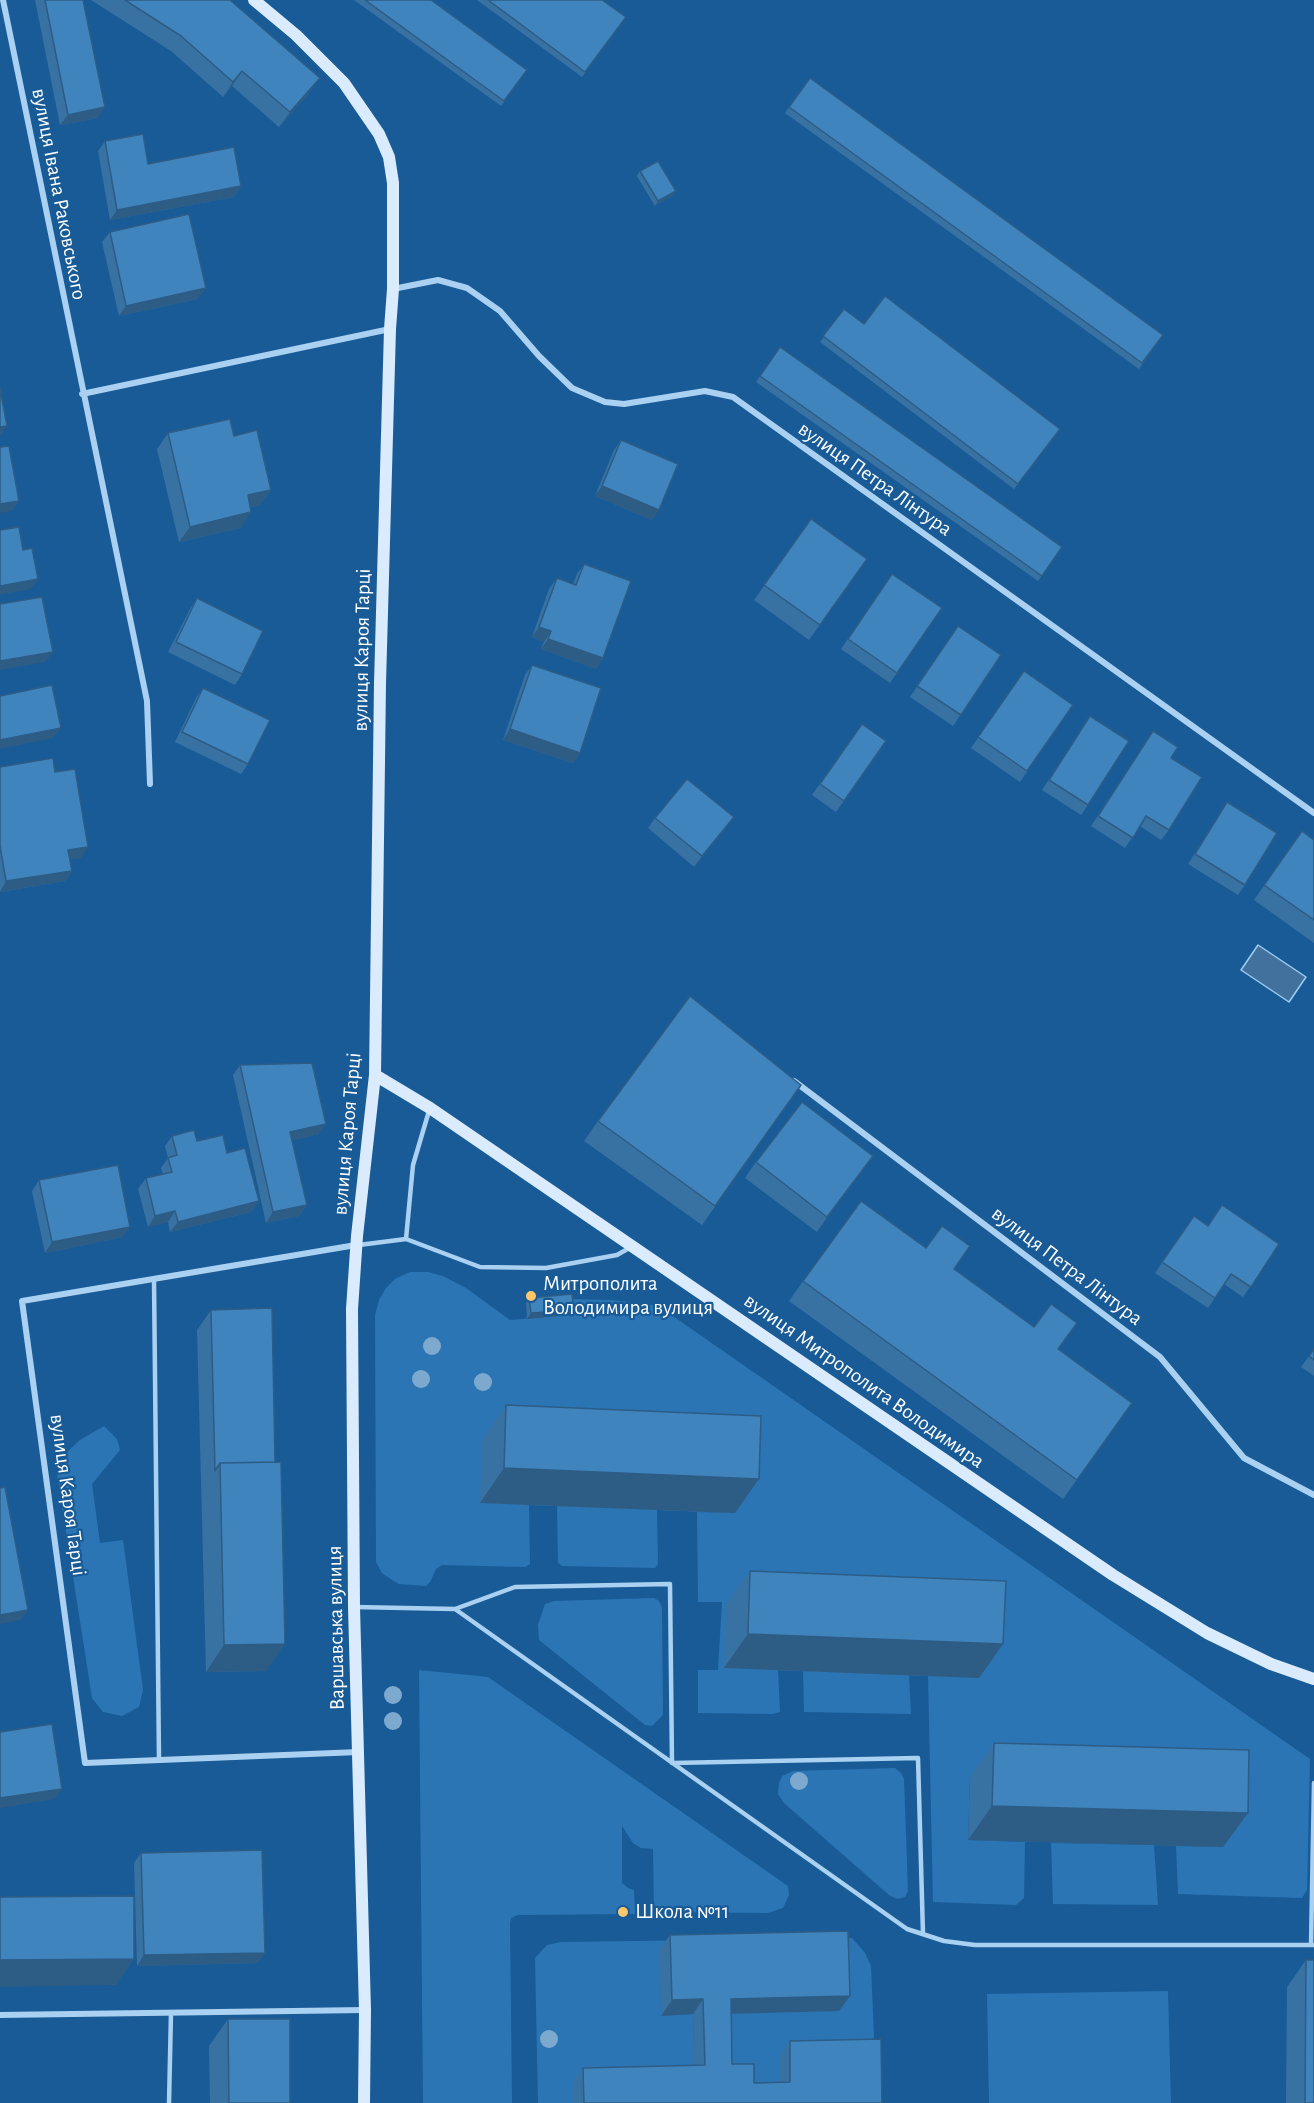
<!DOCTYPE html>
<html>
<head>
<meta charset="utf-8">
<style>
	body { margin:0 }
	canvas { display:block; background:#185b97 }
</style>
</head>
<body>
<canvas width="1314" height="2103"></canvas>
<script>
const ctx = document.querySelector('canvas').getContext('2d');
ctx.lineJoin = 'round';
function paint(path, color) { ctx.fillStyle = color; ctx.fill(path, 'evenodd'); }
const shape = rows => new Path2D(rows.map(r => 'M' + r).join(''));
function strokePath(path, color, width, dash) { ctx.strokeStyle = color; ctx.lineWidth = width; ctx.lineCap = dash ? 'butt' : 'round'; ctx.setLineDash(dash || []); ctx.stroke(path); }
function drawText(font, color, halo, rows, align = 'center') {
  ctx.font = font + ' "Alegreya Sans",sans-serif'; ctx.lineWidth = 4.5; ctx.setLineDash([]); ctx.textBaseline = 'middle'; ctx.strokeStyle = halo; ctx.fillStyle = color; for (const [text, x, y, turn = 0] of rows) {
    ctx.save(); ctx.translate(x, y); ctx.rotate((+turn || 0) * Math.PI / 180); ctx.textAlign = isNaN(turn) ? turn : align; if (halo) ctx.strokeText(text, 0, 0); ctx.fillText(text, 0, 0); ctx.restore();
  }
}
paint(shape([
	[410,1272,428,1272,443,1276,466,1288,510,1320,570,1315,568,1299,611,1300,653,1305,667,1312,1310,1759,1307,1890,1302,1898,1178,1894,1176,1846,1223,1847,970,1777,968,1840,1025,1842,1024,1898,1016,1905,933,1902,928,1676,778,1670,780,1712,773,1714,698,1713,698,1670,718,1670,722,1602,698,1602,697,1512,735,1513,529,1505,530,1564,525,1567,442,1565,436,1569,430,1582,426,1586,399,1584,392,1580,382,1573,376,1562,375,1315,379,1300,386,1288,395,1279],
	[104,1426,117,1439,120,1450,92,1484,100,1543,123,1540,143,1690,139,1707,122,1716,103,1712,92,1698,57,1474,65,1454,80,1440],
	[557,1506,657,1510,658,1564,655,1568,562,1566,558,1563],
	[654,1598,659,1601,662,1608,663,1715,652,1726,645,1725,539,1640,538,1625,545,1604,554,1601],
	[419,1670,488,1677,788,1886,789,1895,783,1908,768,1913,654,1912,653,1849,641,1848,633,1843,622,1826,622,1883,628,1888,634,1890,635,1914,518,1915,511,1918,510,1924,512,2103,423,2103],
	[803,1671,909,1675,911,1714,804,1712],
	[895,1768,901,1773,904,1779,908,1891,905,1897,897,1899,889,1895,784,1803,778,1794,779,1783,782,1776,793,1771],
	[1051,1843,1154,1845,1158,1905,1053,1904],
	[852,1938,865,1953,871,1966,874,2037,869,2046,780,2098,721,2080,720,2014,660,1950,661,2015,693,2014,695,2080,573,2083,573,2103,538,2103,535,1958,547,1945,561,1942],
	[1168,1991,1171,2103,989,2103,987,1994]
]), '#2b75b5');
const water = shape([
	[1258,945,1306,977,1289,1002,1241,970,1258,945]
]);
paint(water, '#41719c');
strokePath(water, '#9dcdf3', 1.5);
strokePath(shape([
	[429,1111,413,1165,406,1239,480,1267,546,1268,617,1255,631,1247],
	[359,1245,406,1239],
	[154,1279,159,1760],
	[354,1607,455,1609,907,1929,944,1941,975,1945,1314,1945],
	[455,1609,515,1587,670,1584,672,1763,918,1758,923,1934],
	[1311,1945,1314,1783],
	[169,2103,171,2013]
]), '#aad1f1', 4.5);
strokePath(shape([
	[3,0,147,701,150,784],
	[393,289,438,280,467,288,500,311,539,356,572,388,605,402,624,404,705,391,733,397,1314,813],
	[82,394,390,329],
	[794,1081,1160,1357,1244,1458,1314,1495],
	[356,1245,22,1301,85,1763,359,1752],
	[0,2015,365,2010]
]), '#aad1f1', 6);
strokePath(shape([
	[254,0,296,35,344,83,379,134,389,157,393,183,393,289,390,329,380,683,375,1075,357,1236,352,1309,354,1607,365,2010,364,2103],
	[375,1075,430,1108,1113,1575,1207,1633,1271,1664,1314,1679]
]), '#d9ebfc', 12);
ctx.fillStyle = '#7ea9cf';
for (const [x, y] of [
	[432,1346],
	[421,1379],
	[483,1382],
	[393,1695],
	[393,1721],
	[799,1781],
	[549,2039]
]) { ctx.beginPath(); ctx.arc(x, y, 9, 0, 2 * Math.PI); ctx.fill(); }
paint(shape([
	[35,0,83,0,98,118,60,125],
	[91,0,230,0,309,93,279,127,232,86,223,97,171,51],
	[354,0,431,0,527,70,501,106],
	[477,0,602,0,626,17,582,77],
	[810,78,1163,335,1139,369,785,113],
	[105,141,148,164,241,186,234,197,110,220,98,151],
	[640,171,676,191,672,196,655,206,637,176],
	[110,232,198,299,119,316,102,242],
	[844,309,864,324,1060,429,1014,489,820,342],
	[780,347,1062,547,1038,581,756,382],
	[168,433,234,436,271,490,260,505,250,507,241,528,179,542,157,449],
	[621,440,652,520,595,496,614,450],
	[811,519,867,559,809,640,754,600],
	[584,564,603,658,596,669,541,649,544,642,532,637,549,589,557,578,573,584,577,574],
	[892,574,942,608,890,683,841,649],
	[197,598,242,674,235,685,168,652,190,609],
	[958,626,1001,655,953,726,910,697],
	[532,665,580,753,573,763,503,740,525,675],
	[1024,671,1073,705,1020,782,971,748],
	[203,688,248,764,241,774,175,742,196,698],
	[1090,716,1088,805,1081,815,1042,790],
	[862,724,886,741,836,812,812,795],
	[1153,731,1171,758,1169,830,1161,840,1140,826,1125,848,1091,826],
	[0,767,55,772,81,858,70,859,72,871,65,881,0,892],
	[1227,802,1245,885,1238,895,1188,864],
	[655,818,726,828,694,867,648,828],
	[1302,831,1314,840,1314,943,1254,900],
	[240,1065,319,1134,292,1140,307,1205,299,1216,266,1223,233,1075],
	[801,1085,702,1225,584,1141,598,1121],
	[172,1136,197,1141,227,1153,259,1201,251,1212,170,1232,168,1222,148,1227,138,1189,146,1178,163,1174,161,1168,168,1158,165,1146],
	[873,1156,817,1232,745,1178,756,1162],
	[39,1180,123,1237,45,1253,32,1191],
	[1194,1216,1208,1225,1279,1244,1243,1297,1224,1284,1208,1308,1155,1273],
	[954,1269,1058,1350,1132,1403,1063,1499,789,1301,803,1281],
	[529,1298,570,1315,527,1319,526,1303],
	[211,1310,275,1462,266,1671,206,1672,197,1330],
	[1314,1349,1314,1376,1301,1367],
	[506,1405,735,1513,480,1503,482,1440],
	[750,1571,1003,1644,979,1678,724,1668,726,1605],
	[994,1743,1248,1813,1223,1847,968,1840,970,1777],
	[141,1853,265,1953,257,1963,137,1966,134,1863],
	[670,1935,839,2011,731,2014,732,2064,754,2083,780,2083,779,2056,790,2041,882,2103,573,2103,573,2083,583,2068,694,2065,693,2014,661,2016,659,1950],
	[1306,1960,1314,2103,1286,2103,1287,1987],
	[228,2019,290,2103,210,2103,209,2046]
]), '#3772a3');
paint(shape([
	[242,71,232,86,223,97,233,82],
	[320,78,309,93,279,127,290,112],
	[105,107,98,118,60,125,68,115],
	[241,186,234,197,110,220,117,210],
	[676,191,672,196,655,206,658,201],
	[206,288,198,299,119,316,126,306],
	[7,426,0,436,0,427],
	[602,486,659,510,652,520,595,496],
	[271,490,260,505,237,510,248,495],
	[19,501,12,511,0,513,0,504],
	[251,512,241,528,179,542,190,527],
	[38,579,31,589,0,595,0,586],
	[539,627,551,631,544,642,532,637],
	[548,639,603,658,596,669,541,649],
	[53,652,45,662,0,670,0,661],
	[61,728,53,738,0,749,0,740],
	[510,729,580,753,573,763,503,740],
	[734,817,726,828,694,867,702,856],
	[88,847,81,858,61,861,68,850],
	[72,871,65,881,0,892,6,881],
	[326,1124,319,1134,283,1143,290,1132],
	[873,1156,862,1171,817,1232,827,1217],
	[259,1201,251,1212,170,1232,178,1222],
	[307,1205,299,1216,266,1223,273,1212],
	[175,1211,168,1222,148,1227,155,1216],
	[130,1227,123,1237,45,1253,52,1242],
	[574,1310,570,1315,527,1319,531,1313],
	[504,1468,759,1479,735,1513,480,1503],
	[28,1610,21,1620,0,1624,0,1615],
	[748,1634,1003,1644,979,1678,724,1668],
	[285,1644,266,1671,206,1672,224,1645],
	[62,1789,55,1799,0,1808,0,1798],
	[992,1806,1248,1813,1223,1847,968,1840],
	[265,1953,257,1963,137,1966,144,1955],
	[134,1959,116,1985,0,1987,0,1960],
	[850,1996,839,2011,720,2014,731,1999],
	[703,1999,693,2014,661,2016,672,2000]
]), '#2d5c85');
const building = shape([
	[45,0,83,0,105,107,68,115,45,0],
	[125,0,230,0,320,78,290,112,242,71,233,82,181,36,125,0],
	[365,0,431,0,527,70,504,101,365,0],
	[488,0,602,0,626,17,585,72,488,0],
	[810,78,1163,335,1142,363,789,107,810,78],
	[143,134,148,164,234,147,241,186,117,210,105,141,143,134],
	[658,161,676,191,658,201,640,171,658,161],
	[189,214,206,288,126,306,110,232,189,214],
	[885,296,1060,429,1018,484,823,336,844,309,864,324,885,296],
	[780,347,1062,547,1042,576,760,376,780,347],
	[0,388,7,426,0,427,0,388],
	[230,419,234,436,257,430,271,490,248,495,251,512,190,527,168,433,230,419],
	[621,440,678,464,659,510,602,486,621,440],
	[9,446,19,501,0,504,0,447,9,446],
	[811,519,867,559,820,625,764,585,811,519],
	[19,527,23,550,32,548,38,579,0,586,0,530,19,527],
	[584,564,631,581,603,658,548,639,551,631,539,627,557,578,576,585,584,564],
	[892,574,942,608,897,673,848,639,892,574],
	[42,597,53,652,0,661,0,604,42,597],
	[197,598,263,631,242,674,176,642,197,598],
	[958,626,1001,655,961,715,917,686,958,626],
	[532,665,601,688,580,753,510,729,532,665],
	[1024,671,1073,705,1027,771,978,737,1024,671],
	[52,685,61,728,0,740,0,696,52,685],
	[203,688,270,720,248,764,182,732,203,688],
	[1090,716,1129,741,1088,805,1049,780,1090,716],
	[862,724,886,741,844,801,820,784,862,724],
	[1153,731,1178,747,1171,758,1202,777,1169,830,1146,816,1133,838,1098,816,1153,731],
	[53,758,55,772,75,769,88,847,68,850,72,871,6,881,0,846,0,767,53,758],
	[687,779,734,817,702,856,655,818,687,779],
	[1227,802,1277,833,1245,885,1195,854,1227,802],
	[1302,831,1314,840,1314,920,1264,885,1302,831],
	[690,996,801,1085,715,1206,598,1121,690,996],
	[312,1063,326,1124,290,1132,307,1205,273,1212,240,1065,312,1063],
	[802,1102,873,1156,827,1217,756,1162,802,1102],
	[194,1130,197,1141,223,1135,227,1153,245,1148,259,1201,178,1222,175,1211,155,1216,146,1178,172,1172,168,1158,177,1155,172,1136,194,1130],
	[118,1165,130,1227,52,1242,39,1180,118,1165],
	[861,1201,926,1248,942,1226,970,1246,954,1269,1034,1327,1051,1304,1077,1323,1058,1349,1132,1403,1077,1480,803,1281,861,1201],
	[1222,1205,1279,1244,1251,1287,1231,1274,1215,1298,1162,1262,1194,1216,1208,1226,1222,1205],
	[572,1294,574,1310,531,1313,529,1298,572,1294],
	[272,1308,275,1462,220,1463,215,1471,211,1310,272,1308],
	[1314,1349,1314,1360,1309,1356,1314,1349],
	[506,1405,761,1416,759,1479,504,1468,506,1405],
	[281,1462,285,1644,224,1645,220,1463,281,1462],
	[5,1487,28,1610,0,1615,0,1488,5,1487],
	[750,1571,1006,1581,1003,1644,748,1634,750,1571],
	[52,1724,62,1789,0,1798,0,1732,52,1724],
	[994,1743,1249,1750,1248,1813,992,1806,994,1743],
	[262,1850,265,1953,144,1955,141,1853,262,1850],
	[134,1896,134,1959,0,1960,0,1897,134,1896],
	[848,1931,850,1996,731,1999,732,2064,754,2064,754,2083,790,2082,790,2041,881,2039,882,2103,584,2103,583,2068,705,2065,703,1999,672,2000,670,1935,848,1931],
	[1306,1960,1314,1960,1314,2103,1305,2103,1306,1960],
	[228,2019,290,2019,290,2103,229,2103,228,2019]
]);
paint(building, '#4084be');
strokePath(building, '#2d5c85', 1.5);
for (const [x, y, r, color] of [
	[531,1296,6,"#ffc66a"],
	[623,1912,6,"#ffc66a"]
]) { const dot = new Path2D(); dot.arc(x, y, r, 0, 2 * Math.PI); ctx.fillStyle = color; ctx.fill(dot); strokePath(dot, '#185b97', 2); }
drawText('21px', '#fff', '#185b97', [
	["вулиця Івана Раковського",59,194,79],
	["вулиця Петра Лінтура",875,479,35],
	["вулиця Кароя Тарці",362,650,-89],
	["вулиця Кароя Тарці",347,1134,-85],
	["вулиця Петра Лінтура",1067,1266,37],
	["вулиця Митрополита Володимира",864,1381,35],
	["вулиця Кароя Тарці",68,1495,82],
	["Варшавська вулиця",336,1628,-91]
]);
drawText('21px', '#fff', '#185b97', [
	["Митрополита",543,1284],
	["Володимира вулиця",543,1308],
	["Школа №11",635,1912]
], 'left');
</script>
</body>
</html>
